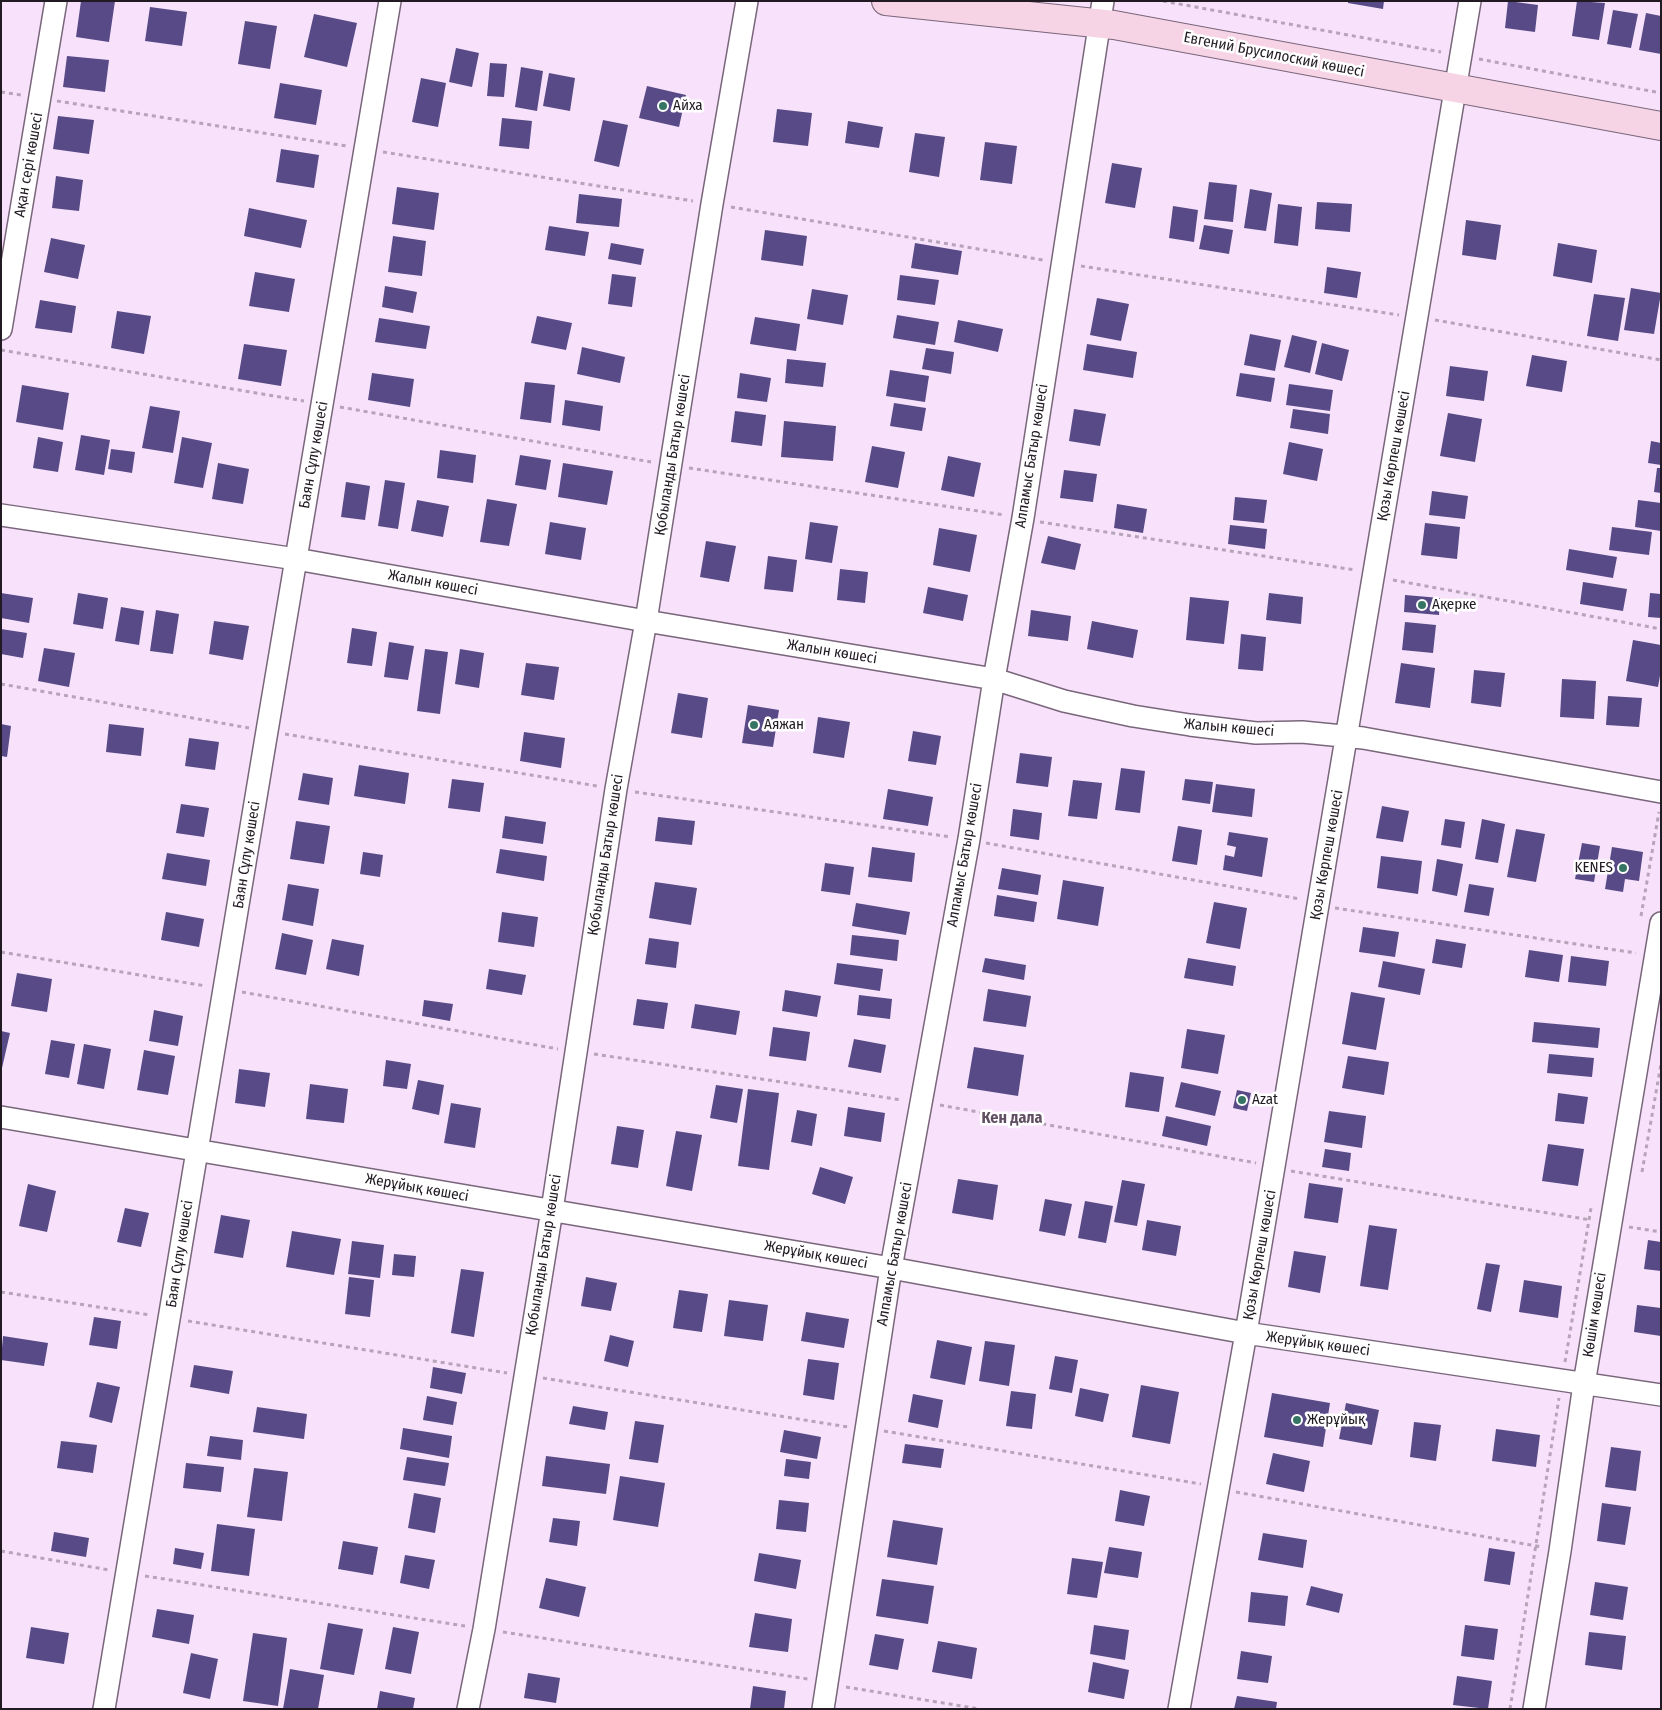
<!DOCTYPE html>
<html>
<head>
<meta charset="utf-8">
<style>
	body { margin:0 }
	#map { position:relative; width:1662px; height:1710px; overflow:hidden; background:#f8e2fb; font-family:"Fira Sans Condensed",sans-serif }
	canvas { display:block }
	.frame { position:absolute; inset:0; border:2px solid #211a22; pointer-events:none }
</style>
</head>
<body>
<div id="map">
<canvas width="1662" height="1710"></canvas>
<div class="frame"></div>
</div>
<script>
const ctx = document.querySelector('canvas').getContext('2d');
ctx.lineJoin = 'round';
function paint(path, color) { ctx.fillStyle = color; ctx.fill(path, 'evenodd'); }
const shape = rows => new Path2D(rows.map(r => 'M' + r).join(''));
function strokePath(path, color, width, dash) { ctx.strokeStyle = color; ctx.lineWidth = width; ctx.lineCap = dash ? 'butt' : 'round'; ctx.setLineDash(dash || []); ctx.stroke(path); }
function drawText(font, color, halo, rows, align = 'center') {
  ctx.font = font + ' "Fira Sans Condensed",sans-serif'; ctx.lineWidth = 5; ctx.setLineDash([]); ctx.textBaseline = 'middle'; ctx.strokeStyle = halo; ctx.fillStyle = color; for (const [text, x, y, turn = 0] of rows) {
    ctx.save(); ctx.translate(x, y); ctx.rotate((+turn || 0) * Math.PI / 180); ctx.textAlign = isNaN(turn) ? turn : align; if (halo) ctx.strokeText(text, 0, 0); ctx.fillText(text, 0, 0); ctx.restore();
  }
}
paint(shape([
	[81,1,115,1,109,42,76,37],
	[1348,1,1384,1,1383,9,1348,3],
	[1508,1,1538,5,1535,32,1505,28],
	[1577,1,1605,3,1599,40,1572,36],
	[150,7,187,12,182,46,145,41],
	[1613,10,1638,14,1631,48,1607,44],
	[1646,13,1661,16,1661,54,1639,50],
	[314,14,357,23,347,67,304,57],
	[245,21,277,26,270,69,238,64],
	[456,48,479,53,472,87,449,82],
	[67,56,109,60,105,92,63,87],
	[490,63,507,64,504,97,487,96],
	[521,67,543,71,537,111,515,107],
	[549,73,575,78,570,111,543,106],
	[421,78,446,83,438,127,412,122],
	[280,83,322,90,316,125,274,118],
	[647,86,686,95,679,127,639,118],
	[777,109,812,113,808,146,773,142],
	[58,116,94,120,89,154,53,149],
	[502,118,532,121,529,149,499,146],
	[603,120,628,125,619,167,594,161],
	[848,121,883,127,879,148,845,143],
	[915,133,945,137,939,177,909,172],
	[985,142,1017,146,1012,184,980,180],
	[281,149,319,155,314,188,276,182],
	[1112,163,1142,168,1135,208,1105,203],
	[56,176,83,180,79,211,52,208],
	[1209,182,1237,185,1233,222,1204,219],
	[397,187,439,193,434,230,392,224],
	[1250,189,1272,193,1266,231,1244,228],
	[579,194,622,199,619,227,576,223],
	[1317,202,1352,204,1350,232,1315,229],
	[1278,204,1302,207,1298,246,1274,243],
	[1173,206,1198,210,1194,242,1169,238],
	[249,208,307,220,301,248,244,236],
	[1466,220,1501,225,1496,260,1462,255],
	[1204,225,1233,230,1229,254,1199,249],
	[549,226,589,232,585,256,545,250],
	[765,230,807,236,803,266,761,260],
	[393,236,426,241,422,276,388,272],
	[51,238,85,245,78,279,44,272],
	[611,243,644,249,641,265,608,259],
	[915,243,962,251,958,275,911,268],
	[1558,243,1597,250,1592,283,1553,276],
	[1327,267,1361,272,1357,298,1324,293],
	[255,272,295,279,289,312,249,306],
	[612,274,636,277,632,307,608,304],
	[900,275,939,280,935,305,897,300],
	[385,286,417,292,413,313,382,307],
	[1631,288,1661,293,1654,334,1624,330],
	[812,289,848,295,843,325,807,319],
	[1594,294,1625,298,1618,341,1587,336],
	[1097,298,1129,304,1121,341,1090,335],
	[40,300,76,306,72,333,35,328],
	[117,311,151,316,144,354,111,348],
	[897,315,939,322,935,345,893,338],
	[537,316,572,323,566,350,531,343],
	[755,317,800,324,796,351,750,344],
	[379,318,430,326,426,349,375,342],
	[958,320,1003,329,998,352,954,342],
	[1250,334,1281,340,1275,371,1244,365],
	[1292,335,1317,341,1310,373,1284,367],
	[1322,343,1349,350,1342,381,1315,374],
	[244,344,287,350,281,386,238,379],
	[1087,344,1137,352,1133,378,1083,370],
	[582,347,625,357,620,383,577,374],
	[926,348,954,352,951,374,922,369],
	[1532,355,1567,361,1562,392,1526,386],
	[787,359,826,363,823,387,785,383],
	[1450,366,1488,371,1484,401,1446,396],
	[890,370,929,376,925,402,886,396],
	[372,373,414,379,410,407,368,400],
	[740,373,771,378,767,402,737,398],
	[1240,373,1275,378,1271,402,1236,396],
	[525,382,555,385,551,423,520,419],
	[1289,384,1333,390,1330,411,1286,405],
	[22,385,69,393,63,430,16,422],
	[565,400,603,406,600,431,562,425],
	[894,403,926,408,922,431,890,426],
	[150,406,180,411,173,453,142,448],
	[1074,409,1106,414,1100,446,1069,441],
	[1293,409,1330,414,1328,434,1290,428],
	[735,411,766,415,762,446,731,442],
	[1448,413,1482,419,1475,462,1440,456],
	[784,421,836,426,833,461,781,457],
	[81,435,110,440,104,475,75,470],
	[38,437,63,442,58,472,33,468],
	[182,437,212,443,203,488,174,483],
	[1651,441,1661,443,1661,465,1648,463],
	[1289,442,1323,449,1317,481,1283,474],
	[872,446,905,452,898,488,865,482],
	[111,449,135,452,132,473,108,469],
	[440,450,476,455,473,483,437,478],
	[520,455,551,460,546,490,515,485],
	[948,456,981,463,974,497,941,490],
	[218,463,249,469,243,504,212,499],
	[563,463,613,471,607,505,558,497],
	[1657,468,1661,468,1661,493,1654,492],
	[1064,470,1097,474,1093,502,1060,498],
	[385,480,405,483,398,529,378,526],
	[346,482,370,486,365,520,341,517],
	[1432,491,1468,496,1465,519,1429,515],
	[1235,497,1267,500,1264,523,1233,520],
	[487,499,517,504,509,546,480,542],
	[417,500,449,506,443,537,411,531],
	[1638,500,1661,503,1661,531,1635,527],
	[1117,504,1147,509,1143,533,1114,528],
	[550,522,586,528,581,560,545,554],
	[810,522,838,526,832,563,805,559],
	[1425,523,1460,527,1457,559,1421,555],
	[1230,525,1267,529,1265,549,1228,544],
	[1612,527,1652,532,1649,555,1609,550],
	[939,528,977,535,970,572,933,565],
	[1048,536,1081,544,1075,570,1041,563],
	[706,541,736,546,729,582,700,577],
	[1569,549,1617,557,1613,578,1566,570],
	[768,556,797,560,793,592,764,589],
	[840,569,868,572,865,603,837,600],
	[1583,582,1627,589,1623,611,1580,604],
	[928,587,968,595,963,621,923,613],
	[1,593,33,598,29,623,1,618],
	[78,593,108,598,103,629,73,624],
	[1269,593,1303,597,1301,624,1266,620],
	[1650,593,1661,594,1661,618,1648,617],
	[1405,595,1440,598,1439,615,1404,612],
	[1190,597,1229,601,1224,644,1186,640],
	[121,607,144,611,139,645,115,641],
	[156,610,179,614,173,654,150,651],
	[1031,610,1071,616,1068,641,1028,636],
	[214,621,249,626,243,660,209,654],
	[1092,621,1138,630,1133,658,1087,649],
	[1405,622,1436,625,1433,653,1402,650],
	[352,628,377,632,372,666,347,663],
	[1,629,27,633,23,658,1,654],
	[1241,634,1266,637,1263,671,1238,669],
	[1633,640,1661,645,1661,670,1658,687,1626,681],
	[389,642,414,646,408,680,384,677],
	[44,648,75,653,69,687,38,681],
	[425,649,448,652,440,714,417,711],
	[460,649,484,653,479,688,455,684],
	[526,663,559,667,554,700,521,695],
	[1401,663,1435,668,1430,708,1395,703],
	[1474,670,1505,673,1501,707,1471,703],
	[1562,679,1596,681,1594,719,1560,717],
	[678,693,708,698,702,738,671,733],
	[1608,696,1642,698,1639,727,1606,725],
	[748,705,779,710,773,747,742,743],
	[818,717,850,722,844,758,813,753],
	[1,724,11,726,7,757,1,756],
	[109,724,144,728,141,756,106,752],
	[913,731,941,736,936,765,908,761],
	[524,732,565,738,561,768,520,761],
	[189,738,219,742,215,770,185,766],
	[1020,753,1052,757,1048,787,1016,783],
	[359,765,409,773,405,804,354,796],
	[1121,768,1145,771,1140,813,1115,810],
	[303,773,333,778,329,805,298,800],
	[452,779,484,783,480,812,448,808],
	[1185,779,1213,782,1210,804,1182,800],
	[1073,780,1102,783,1097,819,1068,816],
	[1216,784,1255,789,1252,817,1212,812],
	[888,789,933,797,928,826,883,819],
	[181,804,209,808,204,837,176,833],
	[1382,806,1409,811,1403,842,1376,838],
	[1013,809,1042,813,1039,840,1010,836],
	[505,816,546,822,543,844,502,838],
	[658,817,695,821,692,845,655,841],
	[1445,819,1465,822,1461,848,1441,845],
	[1482,819,1505,824,1498,863,1475,859],
	[296,821,330,826,324,864,290,859],
	[1178,826,1202,830,1197,865,1172,861],
	[1516,829,1545,834,1536,882,1507,877],
	[1229,832,1268,838,1262,877,1223,870,1225,855,1234,857,1236,847,1227,845],
	[1582,843,1600,846,1594,882,1575,879],
	[872,847,915,853,912,882,868,877],
	[1612,847,1643,852,1639,881,1625,879,1623,892,1605,889],
	[500,849,547,856,544,881,496,873],
	[363,852,383,855,380,877,360,874],
	[167,853,210,860,206,886,162,879],
	[1381,856,1422,861,1418,894,1377,888],
	[1437,859,1463,864,1457,896,1432,891],
	[825,863,854,867,850,895,821,891],
	[1002,868,1041,875,1038,895,998,889],
	[1063,880,1104,887,1098,926,1057,919],
	[655,882,697,888,691,925,649,918],
	[288,884,319,889,313,926,282,920],
	[1469,884,1494,888,1489,916,1464,912],
	[997,895,1037,902,1034,922,994,916],
	[1214,902,1247,908,1240,949,1206,943],
	[856,903,910,912,906,935,852,926],
	[166,912,204,919,199,947,161,940],
	[502,912,538,917,534,947,498,942],
	[1363,927,1399,932,1395,957,1359,952],
	[282,933,313,940,306,975,275,969],
	[852,935,899,940,897,961,850,955],
	[649,938,679,942,676,968,645,964],
	[332,939,364,945,359,976,326,969],
	[1436,939,1466,944,1462,968,1432,963],
	[1529,950,1563,955,1559,982,1525,977],
	[1571,956,1609,961,1606,986,1568,982],
	[985,958,1026,965,1024,980,982,972],
	[1188,958,1236,966,1233,986,1184,978],
	[1383,961,1425,969,1420,995,1378,987],
	[837,963,883,969,880,991,834,984],
	[489,969,526,975,522,995,486,989],
	[17,973,52,979,47,1012,11,1006],
	[988,989,1031,996,1026,1027,983,1021],
	[785,990,821,996,817,1017,782,1011],
	[1351,992,1385,998,1376,1050,1342,1044],
	[859,995,892,999,890,1019,857,1015],
	[637,999,668,1003,664,1029,633,1025],
	[424,1000,453,1004,450,1021,422,1016],
	[695,1004,740,1011,736,1035,691,1028],
	[154,1010,183,1016,178,1046,149,1041],
	[1534,1022,1600,1028,1598,1048,1532,1042],
	[773,1027,810,1032,806,1061,769,1056],
	[1187,1029,1225,1035,1218,1074,1181,1068],
	[1,1031,10,1033,2,1068,1,1068],
	[854,1039,886,1045,881,1073,848,1067],
	[51,1040,75,1044,69,1078,45,1074],
	[84,1044,111,1049,104,1089,77,1084],
	[974,1047,1024,1055,1018,1096,967,1088],
	[144,1050,175,1056,168,1095,137,1090],
	[1549,1054,1594,1058,1592,1077,1547,1073],
	[1348,1056,1389,1062,1384,1095,1342,1088],
	[386,1060,411,1064,407,1089,383,1086],
	[239,1069,270,1073,265,1107,235,1103],
	[1130,1072,1164,1077,1159,1112,1125,1107],
	[418,1080,444,1085,439,1115,412,1109],
	[1181,1082,1221,1091,1215,1116,1175,1107],
	[310,1084,348,1089,344,1123,306,1119],
	[716,1085,743,1089,737,1123,710,1118],
	[748,1089,779,1093,769,1170,738,1166],
	[1237,1090,1251,1093,1247,1111,1233,1108],
	[1558,1093,1588,1097,1584,1124,1555,1121],
	[451,1103,481,1108,475,1148,444,1143],
	[848,1107,885,1113,881,1142,844,1136],
	[797,1110,817,1114,812,1146,791,1142],
	[1329,1111,1366,1116,1362,1148,1324,1142],
	[1166,1116,1211,1126,1207,1146,1162,1136],
	[617,1126,644,1130,638,1168,611,1164],
	[676,1131,702,1135,692,1191,666,1186],
	[1548,1144,1584,1149,1578,1186,1542,1181],
	[1325,1149,1351,1153,1349,1171,1322,1167],
	[820,1167,853,1177,845,1204,812,1194],
	[958,1179,998,1185,993,1220,952,1213],
	[1122,1180,1145,1184,1137,1226,1114,1222],
	[1309,1183,1343,1188,1338,1223,1304,1218],
	[28,1184,56,1191,47,1232,19,1226],
	[1045,1199,1072,1204,1065,1236,1039,1231],
	[1085,1201,1113,1206,1106,1243,1078,1238],
	[125,1208,149,1213,141,1247,117,1242],
	[221,1215,250,1220,243,1258,214,1253],
	[1147,1220,1181,1226,1176,1256,1142,1250],
	[1369,1225,1397,1229,1388,1290,1360,1286],
	[292,1231,341,1239,334,1275,286,1267],
	[1648,1240,1661,1242,1661,1271,1644,1269],
	[352,1241,384,1245,380,1278,348,1274],
	[1294,1251,1326,1256,1320,1293,1288,1287],
	[394,1254,416,1256,414,1277,392,1275],
	[1486,1263,1500,1265,1491,1312,1477,1309],
	[461,1269,484,1272,474,1337,451,1333],
	[349,1277,374,1280,370,1317,345,1314],
	[586,1277,617,1283,611,1311,581,1306],
	[1524,1280,1562,1286,1558,1318,1519,1312],
	[679,1290,708,1294,702,1332,673,1328],
	[729,1300,768,1305,763,1341,724,1336],
	[1637,1305,1661,1308,1661,1336,1634,1332],
	[806,1312,849,1319,844,1348,801,1341],
	[94,1317,121,1321,117,1349,89,1345],
	[610,1335,634,1341,628,1367,604,1361],
	[3,1336,48,1343,44,1366,1,1360],
	[937,1340,972,1347,965,1385,930,1378],
	[985,1341,1015,1345,1009,1386,979,1381],
	[1055,1356,1078,1360,1072,1393,1049,1389],
	[808,1359,839,1363,834,1400,803,1395],
	[194,1365,233,1371,229,1394,190,1387],
	[433,1367,466,1373,462,1394,430,1388],
	[97,1382,120,1387,112,1423,89,1417],
	[1141,1385,1179,1392,1170,1444,1132,1437],
	[1080,1388,1109,1394,1103,1422,1075,1416],
	[1011,1391,1036,1394,1032,1429,1006,1426],
	[1272,1393,1330,1403,1323,1447,1264,1437],
	[913,1394,943,1400,938,1428,908,1422],
	[427,1396,457,1402,453,1425,423,1420],
	[1346,1403,1379,1410,1372,1445,1339,1439],
	[573,1406,608,1412,605,1430,569,1424],
	[257,1407,307,1414,304,1439,253,1432],
	[635,1421,664,1425,658,1463,629,1459],
	[1414,1422,1441,1425,1436,1461,1410,1457],
	[403,1428,452,1436,449,1458,400,1449],
	[1496,1429,1540,1435,1536,1467,1492,1461],
	[784,1430,821,1437,817,1459,780,1452],
	[210,1436,243,1440,241,1460,207,1456],
	[61,1441,97,1445,93,1473,57,1468],
	[905,1444,944,1449,941,1468,902,1463],
	[1611,1447,1641,1451,1636,1491,1605,1487],
	[1273,1453,1310,1461,1304,1492,1266,1484],
	[546,1456,610,1464,606,1494,542,1486],
	[407,1457,449,1463,445,1486,403,1480],
	[786,1459,811,1462,809,1479,784,1476],
	[186,1463,224,1467,221,1492,183,1488],
	[254,1468,288,1472,282,1521,247,1517],
	[620,1476,665,1483,658,1527,613,1520],
	[1120,1490,1150,1496,1144,1526,1115,1521],
	[414,1493,441,1498,435,1533,408,1528],
	[779,1500,809,1503,806,1532,776,1529],
	[1602,1503,1631,1507,1625,1545,1597,1541],
	[553,1518,580,1521,577,1546,549,1542],
	[893,1520,943,1528,937,1565,887,1557],
	[217,1524,255,1529,249,1576,211,1571],
	[54,1532,89,1538,86,1557,51,1551],
	[1263,1533,1307,1540,1303,1568,1258,1560],
	[343,1541,378,1547,373,1575,338,1569],
	[1109,1547,1142,1552,1138,1578,1104,1573],
	[175,1548,204,1553,201,1569,173,1564],
	[1489,1548,1515,1552,1510,1585,1484,1581],
	[759,1553,801,1560,796,1589,754,1581],
	[405,1555,435,1560,429,1589,400,1583],
	[1072,1558,1103,1562,1097,1598,1067,1594],
	[546,1578,586,1587,579,1617,539,1608],
	[882,1579,934,1586,928,1624,876,1616],
	[1595,1582,1628,1587,1623,1620,1590,1615],
	[1311,1586,1343,1594,1339,1613,1306,1605],
	[1251,1592,1288,1596,1285,1626,1248,1622],
	[157,1609,194,1615,189,1644,152,1637],
	[755,1613,792,1619,788,1652,749,1647],
	[328,1623,363,1629,354,1675,320,1669],
	[1094,1625,1129,1630,1125,1660,1090,1654],
	[1465,1625,1498,1629,1494,1660,1461,1656],
	[31,1627,69,1633,64,1664,26,1658],
	[393,1627,419,1632,411,1674,385,1669],
	[1589,1632,1626,1636,1622,1670,1585,1665],
	[253,1633,287,1638,278,1706,243,1701],
	[875,1634,904,1639,898,1670,869,1665],
	[938,1641,977,1648,972,1679,932,1672],
	[1241,1651,1272,1656,1268,1683,1237,1679],
	[191,1653,218,1659,210,1699,183,1693],
	[1093,1662,1129,1670,1124,1699,1088,1692],
	[290,1669,324,1675,318,1709,283,1709],
	[528,1673,560,1678,556,1703,524,1698],
	[1457,1676,1492,1681,1488,1709,1453,1705],
	[753,1686,786,1691,784,1709,750,1709],
	[380,1691,415,1698,413,1709,377,1709],
	[1237,1696,1277,1702,1276,1709,1234,1709]
]), '#574a86');
const minor = shape([
	[1,329,56,1],
	[1,515,296,559,646,621,994,679,1064,701,1133,716,1190,725,1256,733,1302,732,1363,738,1661,792],
	[1,1117,891,1268,1246,1333,1661,1395],
	[104,1709,267,731,390,1],
	[468,1709,484,1629,552,1210,616,789,646,621,712,204,747,1],
	[823,1709,891,1268,969,839,994,679,1023,518,1103,1],
	[1179,1709,1246,1333,1470,1],
	[1534,1709,1560,1551,1584,1384,1661,923]
]);
const secondary = shape([
	[886,1,1114,25,1661,126]
]);
strokePath(minor, '#79667b', 24);
strokePath(secondary, '#79667b', 30);
strokePath(shape([
	[1163,1,1441,52],
	[1479,59,1661,93],
	[1,92,21,95],
	[57,101,347,146],
	[383,152,693,201],
	[731,207,1043,260],
	[1081,266,1399,315],
	[1435,320,1661,360],
	[1,350,304,401],
	[340,407,651,462],
	[689,468,1005,515],
	[1040,522,1355,570],
	[1393,580,1661,629],
	[1,684,249,728],
	[285,734,597,786],
	[635,792,951,837],
	[986,843,1300,899],
	[1335,908,1636,953],
	[1641,916,1659,812],
	[1,952,206,986],
	[242,992,558,1049],
	[594,1054,902,1100],
	[940,1105,1256,1163],
	[1291,1171,1591,1220],
	[1642,1172,1661,1064],
	[1629,1227,1661,1232],
	[1,1292,150,1315],
	[188,1321,507,1373],
	[1565,1362,1591,1208],
	[543,1378,848,1427],
	[884,1431,1201,1484],
	[1236,1492,1542,1547],
	[1,1551,109,1570],
	[145,1576,465,1626],
	[503,1632,808,1679],
	[846,1687,980,1709],
	[1510,1709,1559,1398]
]), '#b6a4b8', 3, [4, 4]);
strokePath(minor, '#fff', 21);
strokePath(secondary, '#f7d4e5', 28);
for (const [x, y, r, color] of [
	[663,106,5,"#367563"],
	[1422,605,5,"#367563"],
	[754,725,5,"#367563"],
	[1623,868,5,"#367563"],
	[1242,1100,5,"#367563"],
	[1297,1420,5,"#367563"]
]) { const dot = new Path2D(); dot.arc(x, y, r, 0, 2 * Math.PI); ctx.fillStyle = color; ctx.fill(dot); strokePath(dot, '#fff', 2); }
drawText('15px', '#211a22', '#fff', [
	["Евгений Брусилоский көшесі",1274,55,11],
	["Ақан сері көшесі",29,165,-80],
	["Баян Сұлу көшесі",314,455,-80],
	["Қобыланды Батыр көшесі",673,455,-81],
	["Алпамыс Батыр көшесі",1032,456,-81],
	["Қозы Көрпеш көшесі",1394,456,-80],
	["Жалын көшесі",433,583,10],
	["Жалын көшесі",832,652,9],
	["Жалын көшесі",1229,728,5],
	["Баян Сұлу көшесі",247,855,-81],
	["Қобыланды Батыр көшесі",606,855,-81],
	["Алпамыс Батыр көшесі",965,855,-80],
	["Қозы Көрпеш көшесі",1327,855,-80],
	["Жерұйық көшесі",417,1188,10],
	["Баян Сұлу көшесі",180,1254,-81],
	["Алпамыс Батыр көшесі",895,1254,-80],
	["Қобыланды Батыр көшесі",544,1255,-81],
	["Жерұйық көшесі",816,1255,10],
	["Қозы Көрпеш көшесі",1260,1255,-80],
	["Көшім көшесі",1595,1315,-81],
	["Жерұйық көшесі",1318,1344,8]
]);
drawText('15px', '#211a22', '#fff', [
	["Айха",673,106],
	["Ақерке",1432,605],
	["Аяжан",764,725],
	["KENES",1613,868,"right"],
	["Azat",1252,1100],
	["Жерұйық",1307,1420]
], 'left');
drawText('bold 16px', '#604e62', '#fff', [
	["Кен дала",1012,1119]
]);
</script>
</body>
</html>
